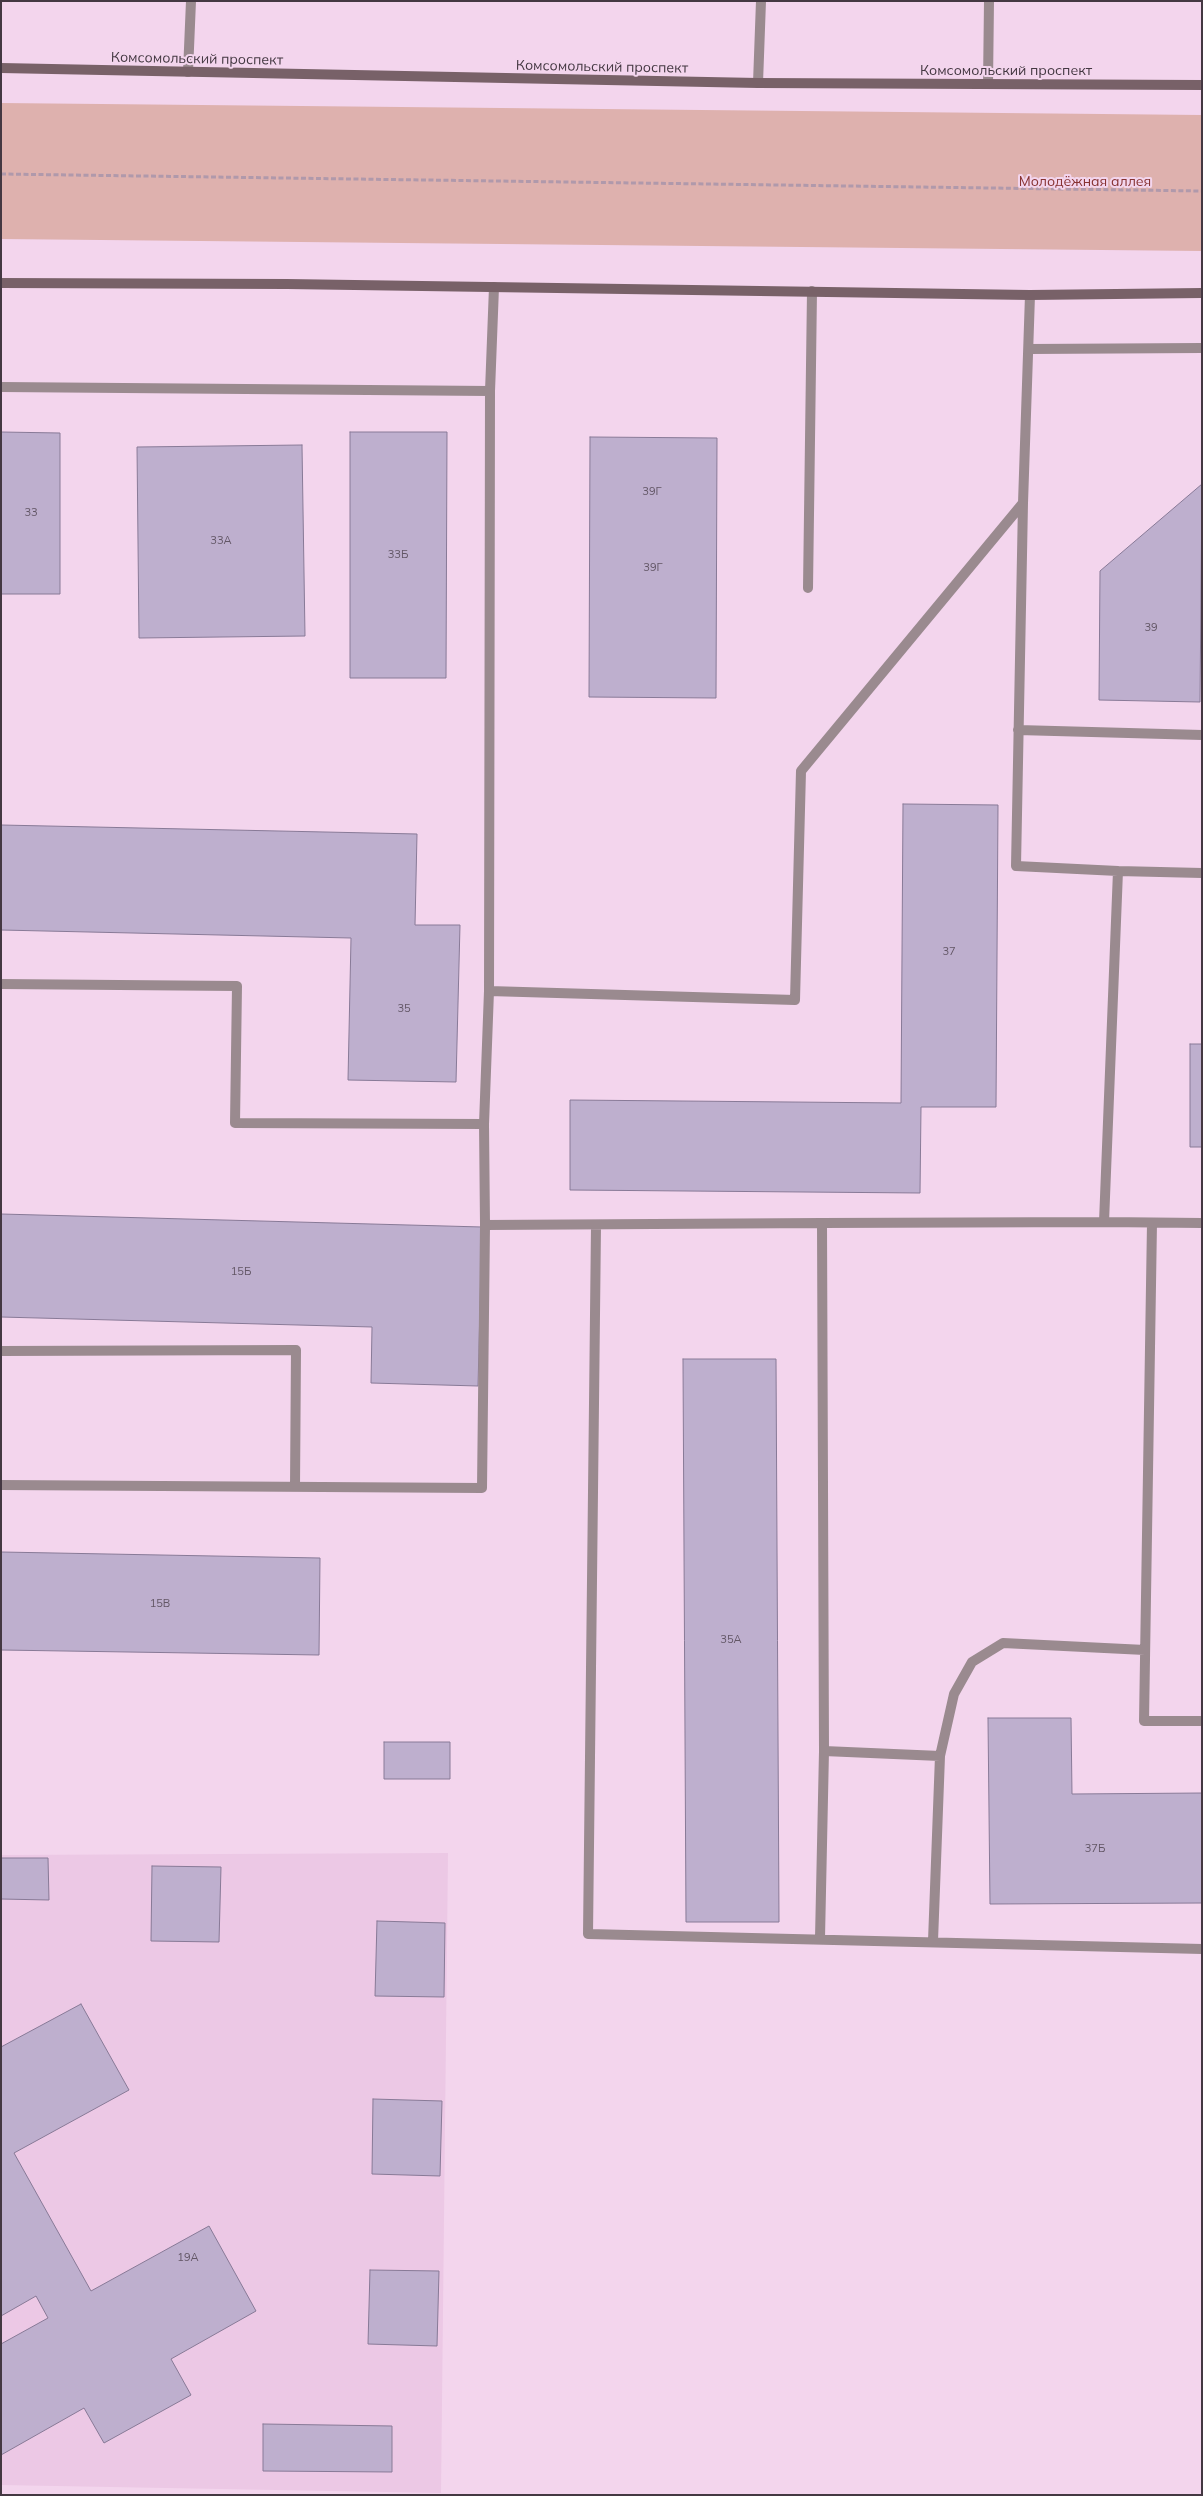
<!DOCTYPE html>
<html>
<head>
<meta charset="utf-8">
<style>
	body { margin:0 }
	#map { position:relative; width:1203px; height:2496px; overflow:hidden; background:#f3d5ed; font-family:Mulish,sans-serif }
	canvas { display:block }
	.frame { position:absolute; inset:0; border:2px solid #443842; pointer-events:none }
</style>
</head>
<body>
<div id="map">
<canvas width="1203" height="2496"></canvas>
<div class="frame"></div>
</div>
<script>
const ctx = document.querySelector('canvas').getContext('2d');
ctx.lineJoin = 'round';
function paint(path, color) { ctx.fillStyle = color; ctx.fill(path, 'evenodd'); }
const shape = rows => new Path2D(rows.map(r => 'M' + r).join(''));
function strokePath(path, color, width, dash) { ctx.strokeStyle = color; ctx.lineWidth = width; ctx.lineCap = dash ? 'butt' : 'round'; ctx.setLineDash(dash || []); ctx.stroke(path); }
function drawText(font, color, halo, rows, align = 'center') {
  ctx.font = font + ' Mulish,sans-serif'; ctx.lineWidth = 4; ctx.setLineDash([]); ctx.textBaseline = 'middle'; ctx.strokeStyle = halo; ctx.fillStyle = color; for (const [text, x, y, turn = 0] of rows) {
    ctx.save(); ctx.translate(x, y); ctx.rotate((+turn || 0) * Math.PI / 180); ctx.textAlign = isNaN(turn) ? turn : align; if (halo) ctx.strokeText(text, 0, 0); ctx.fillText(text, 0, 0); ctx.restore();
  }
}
paint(shape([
	[448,1853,441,2493,1,2485,1,1855]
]), '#ecc8e5');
paint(shape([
	[1,103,1202,115,1202,251,1,239]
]), '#deb1ae');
const building = shape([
	[1,432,60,433,60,594,1,594,1,432],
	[350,432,447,432,446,678,350,678,350,432],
	[590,437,717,438,716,698,589,697,590,437],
	[302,445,305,636,139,638,137,447,302,445],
	[1202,484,1200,702,1099,700,1100,571,1202,484],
	[903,804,998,805,996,1107,921,1107,920,1193,570,1190,570,1100,901,1103,903,804],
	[1,825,417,834,415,925,460,925,456,1082,348,1080,351,938,1,930,1,825],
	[1190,1044,1202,1044,1202,1147,1190,1147,1190,1044],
	[1,1214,482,1227,478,1386,371,1383,372,1327,1,1317,1,1214],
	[683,1359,776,1359,779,1922,686,1922,683,1359],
	[1,1552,320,1558,319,1655,1,1650,1,1552],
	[988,1718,1071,1718,1072,1794,1202,1793,1202,1903,990,1904,988,1718],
	[384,1742,450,1742,450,1779,384,1779,384,1742],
	[1,1858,48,1858,49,1900,1,1899,1,1858],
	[152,1866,221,1867,219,1942,151,1941,152,1866],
	[377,1921,445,1923,444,1997,375,1996,377,1921],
	[81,2004,129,2090,14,2153,91,2291,209,2226,256,2311,171,2359,191,2395,104,2443,84,2408,1,2455,1,2344,48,2318,36,2296,1,2316,1,2047,81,2004],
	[373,2099,442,2101,440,2176,372,2174,373,2099],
	[370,2270,439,2271,437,2346,368,2344,370,2270],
	[263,2424,392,2426,392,2472,263,2471,263,2424]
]);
paint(building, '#beafce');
strokePath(building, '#887a97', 1);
strokePath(shape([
	[1,174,1202,191]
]), '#b099ab', 3, [5, 2.5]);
strokePath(shape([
	[188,72,191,1],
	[988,84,989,1],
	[1029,349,1202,348],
	[1,387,490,391],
	[1023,503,1016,866,1118,871],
	[808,588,812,291],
	[1018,730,1202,735],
	[1,984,237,986,235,1123,484,1124],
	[489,991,490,391,494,287],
	[1104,1222,1202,1223],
	[822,1223,1104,1222,1118,871,1202,873],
	[1152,1223,1144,1721,1202,1721],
	[596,1226,588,1934,1202,1949],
	[1,1351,296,1350,295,1487],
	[1,1485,482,1488,485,1225],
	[824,1751,940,1756,954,1694,972,1662,1003,1643,1145,1650],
	[820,1938,824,1751,822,1223,485,1225,484,1124,489,991,795,1000,801,771,1023,503,1030,295],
	[933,1941,940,1756]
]), '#9a8a8f', 10);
strokePath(shape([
	[758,83,761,1]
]), '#9a8a8f', 10);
strokePath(shape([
	[1,68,758,83,1202,85],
	[1,283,287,284,1030,295,1202,293]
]), '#786168', 10);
drawText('11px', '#625665', null, [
	["39Г",652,492],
	["33",31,513],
	["33А",221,541],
	["33Б",398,555],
	["39Г",653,568],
	["39",1151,628],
	["37",949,952],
	["35",404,1009],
	["15Б",241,1272],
	["15В",160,1604],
	["35А",731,1640],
	["37Б",1095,1849],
	["19А",188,2258]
]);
drawText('14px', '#443842', '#f3d5ed', [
	["Комсомольский проспект",197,59,1],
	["Комсомольский проспект",602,67,1],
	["Комсомольский проспект",1006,71]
]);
drawText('14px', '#873232', '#f3d5ed', [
	["Молодёжная аллея",1085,182]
]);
</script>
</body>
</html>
